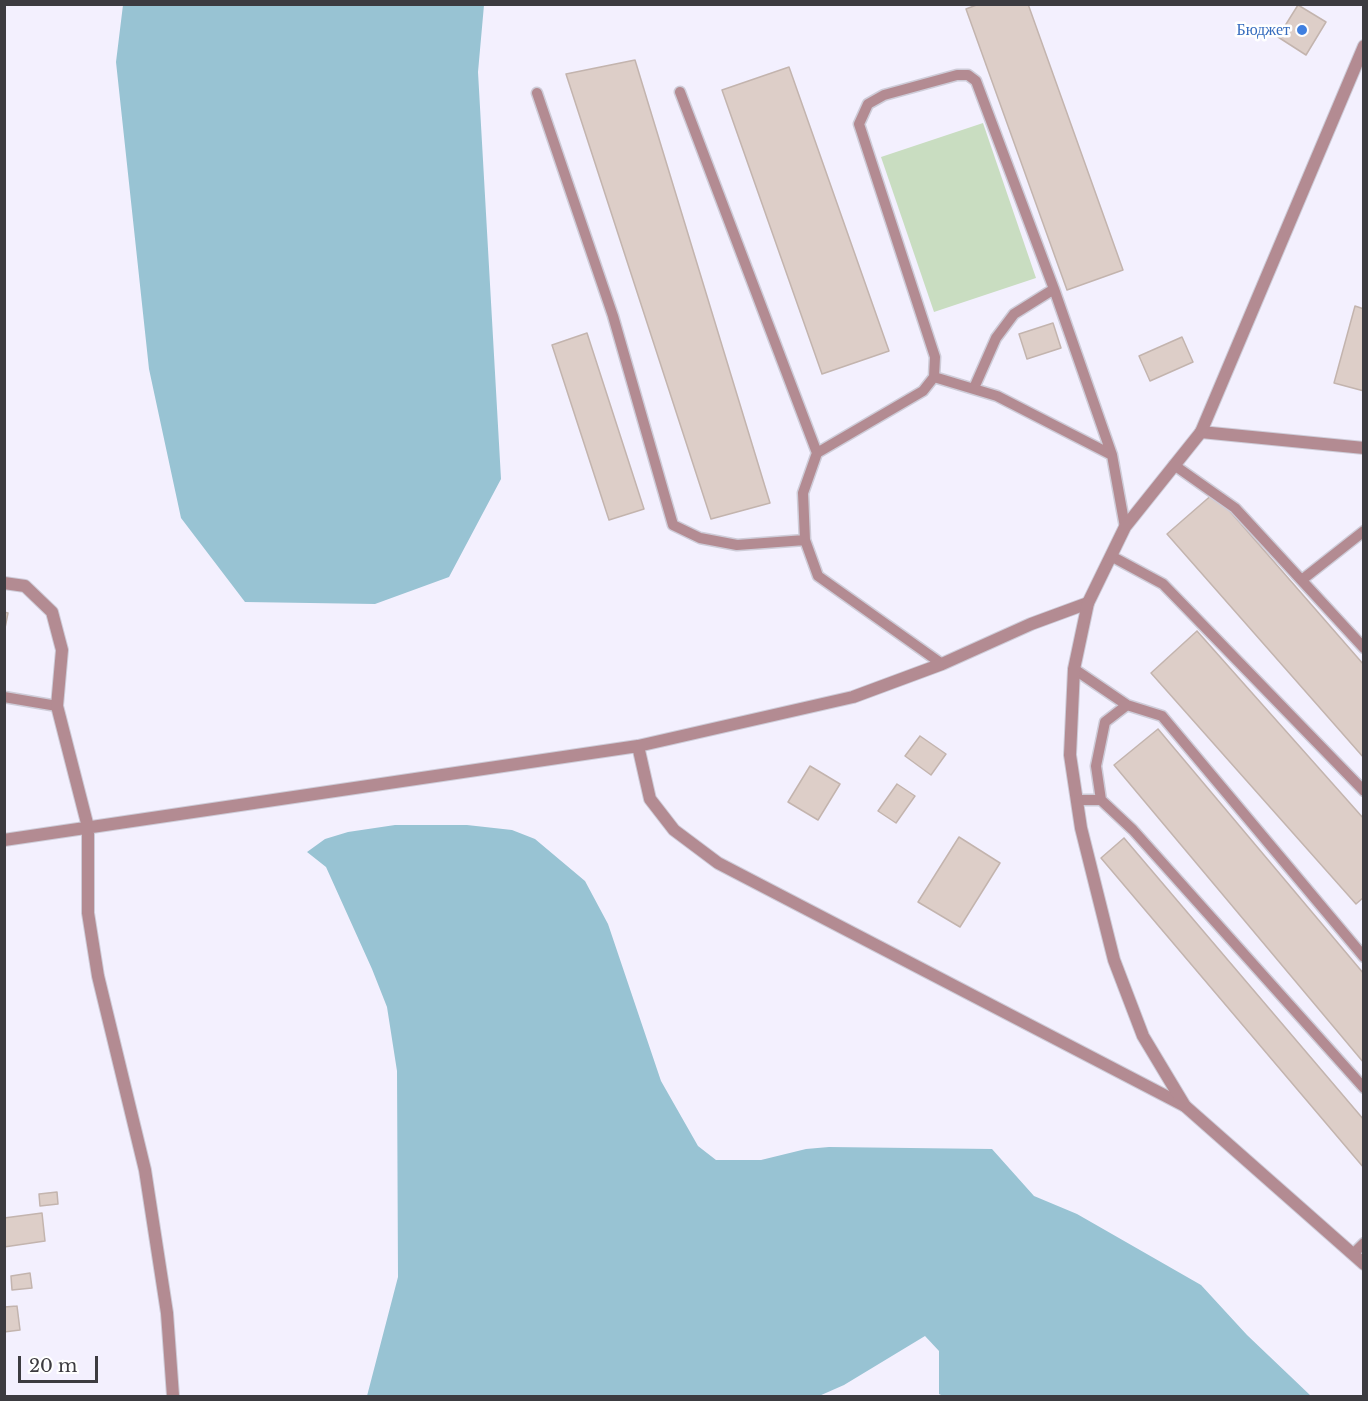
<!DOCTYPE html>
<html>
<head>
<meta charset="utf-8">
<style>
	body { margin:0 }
	#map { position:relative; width:1368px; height:1401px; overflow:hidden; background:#f3f0fe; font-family:"Libre Baskerville",serif }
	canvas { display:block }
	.frame { position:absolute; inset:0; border:6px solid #3c3b40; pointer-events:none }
	.scale { position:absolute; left:18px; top:1356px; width:80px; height:27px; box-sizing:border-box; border:3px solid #3c3b40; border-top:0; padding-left:8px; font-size:18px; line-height:21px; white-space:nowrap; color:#3c3b40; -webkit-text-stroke:4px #fff; paint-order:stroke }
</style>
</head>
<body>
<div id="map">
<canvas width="1368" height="1401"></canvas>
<div class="frame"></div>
<div class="scale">20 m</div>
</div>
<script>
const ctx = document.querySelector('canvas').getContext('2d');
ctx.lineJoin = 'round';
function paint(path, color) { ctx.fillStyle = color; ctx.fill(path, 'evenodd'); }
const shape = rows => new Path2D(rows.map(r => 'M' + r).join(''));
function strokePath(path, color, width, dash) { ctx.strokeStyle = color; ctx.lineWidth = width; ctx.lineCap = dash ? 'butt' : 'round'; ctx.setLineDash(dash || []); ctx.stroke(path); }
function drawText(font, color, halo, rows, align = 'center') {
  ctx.font = font + ' "Libre Baskerville",serif'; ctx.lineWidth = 5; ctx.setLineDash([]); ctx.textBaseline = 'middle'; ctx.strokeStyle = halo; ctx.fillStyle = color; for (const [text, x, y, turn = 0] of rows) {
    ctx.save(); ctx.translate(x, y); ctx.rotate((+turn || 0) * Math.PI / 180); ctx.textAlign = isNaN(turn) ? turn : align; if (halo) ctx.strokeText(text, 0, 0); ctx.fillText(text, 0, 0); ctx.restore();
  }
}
paint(shape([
	[983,123,1036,278,934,312,881,157]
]), '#c9ddc1');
paint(shape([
	[123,5,484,5,478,72,501,479,449,577,375,604,245,602,181,518,149,369,116,62],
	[395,825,467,825,512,830,535,839,585,881,608,924,661,1081,698,1146,716,1160,761,1160,806,1149,829,1147,992,1149,1034,1196,1077,1214,1201,1285,1247,1335,1311,1396,943,1396,939,1394,939,1351,925,1336,844,1385,819,1396,367,1396,398,1277,397,1071,387,1007,372,969,326,867,307,852,325,839,348,832]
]), '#98c3d3');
const building = shape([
	[979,4,1028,4,1123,270,1067,290,966,9,979,4],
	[1298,5,1326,22,1306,55,1278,37,1298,5],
	[635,60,770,503,711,519,566,74,635,60],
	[789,67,889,351,822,374,722,90,789,67],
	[1355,306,1364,309,1364,391,1334,383,1355,306],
	[1053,323,1061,348,1027,359,1019,334,1053,323],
	[587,333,644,509,609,520,552,345,587,333],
	[1182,337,1193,362,1150,381,1139,356,1182,337],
	[1214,493,1364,665,1364,758,1167,534,1214,493],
	[4,612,8,613,4,633,4,612],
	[1197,631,1364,819,1364,897,1356,904,1151,673,1197,631],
	[1158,729,1364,974,1364,1063,1114,765,1158,729],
	[920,736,946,754,931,775,905,756,920,736],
	[810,766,840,784,818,820,788,802,810,766],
	[897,784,915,796,896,823,878,811,897,784],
	[959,837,1000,863,960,927,918,902,959,837],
	[1124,838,1364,1120,1364,1168,1101,858,1124,838],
	[57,1192,58,1204,40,1206,39,1194,57,1192],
	[42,1213,45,1241,4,1247,4,1218,42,1213],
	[30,1273,32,1288,12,1290,11,1276,30,1273],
	[17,1306,20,1330,4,1332,4,1307,17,1306]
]);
paint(building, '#ddcec8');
strokePath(building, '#c3b4ae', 1.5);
const service = shape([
	[680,92,817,453],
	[537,93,613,316,673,525,700,538,737,545,805,540],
	[934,377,997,396,1112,455],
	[974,388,996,338,1014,314,1054,289],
	[1174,465,1235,508,1364,648],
	[1111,556,1163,584,1364,791],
	[1303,579,1364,531],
	[942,664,818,576,805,540,803,493,817,453,923,391,934,377,935,357,859,124,868,104,884,95,957,75,968,75,976,81,1054,289,1112,455,1125,527],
	[1074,669,1127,705,1105,722,1096,766,1101,800],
	[4,697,57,706],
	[1127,705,1162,716,1364,957],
	[1077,800,1101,800,1133,830,1364,1088],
	[1354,1253,1364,1243]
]);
const minor = shape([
	[1201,432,1364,448],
	[4,583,25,586,52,612,62,650,57,706,88,827,88,913,98,976,145,1170,167,1313,173,1396],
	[638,746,650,799,674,830,718,863,1185,1106],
	[4,840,638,746,853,697,942,664,1031,624,1088,603]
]);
const tertiary = shape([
	[1364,46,1201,432,1125,527,1088,603,1074,669,1070,755,1081,828,1114,960,1143,1036,1185,1106,1364,1264]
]);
strokePath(service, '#ceccd8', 13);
strokePath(minor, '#ceccd8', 14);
strokePath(tertiary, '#ceccd8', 14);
strokePath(service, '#b38b92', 10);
strokePath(minor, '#b38b92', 12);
strokePath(tertiary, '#b38b92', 12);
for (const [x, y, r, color] of [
	[1302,30,6,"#3f7fe0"]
]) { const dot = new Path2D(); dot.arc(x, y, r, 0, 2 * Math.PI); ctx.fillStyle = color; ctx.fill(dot); strokePath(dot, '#fff', 2); }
drawText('16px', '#366cbe', '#fff', [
	["Бюджет",1290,30]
], 'right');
</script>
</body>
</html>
